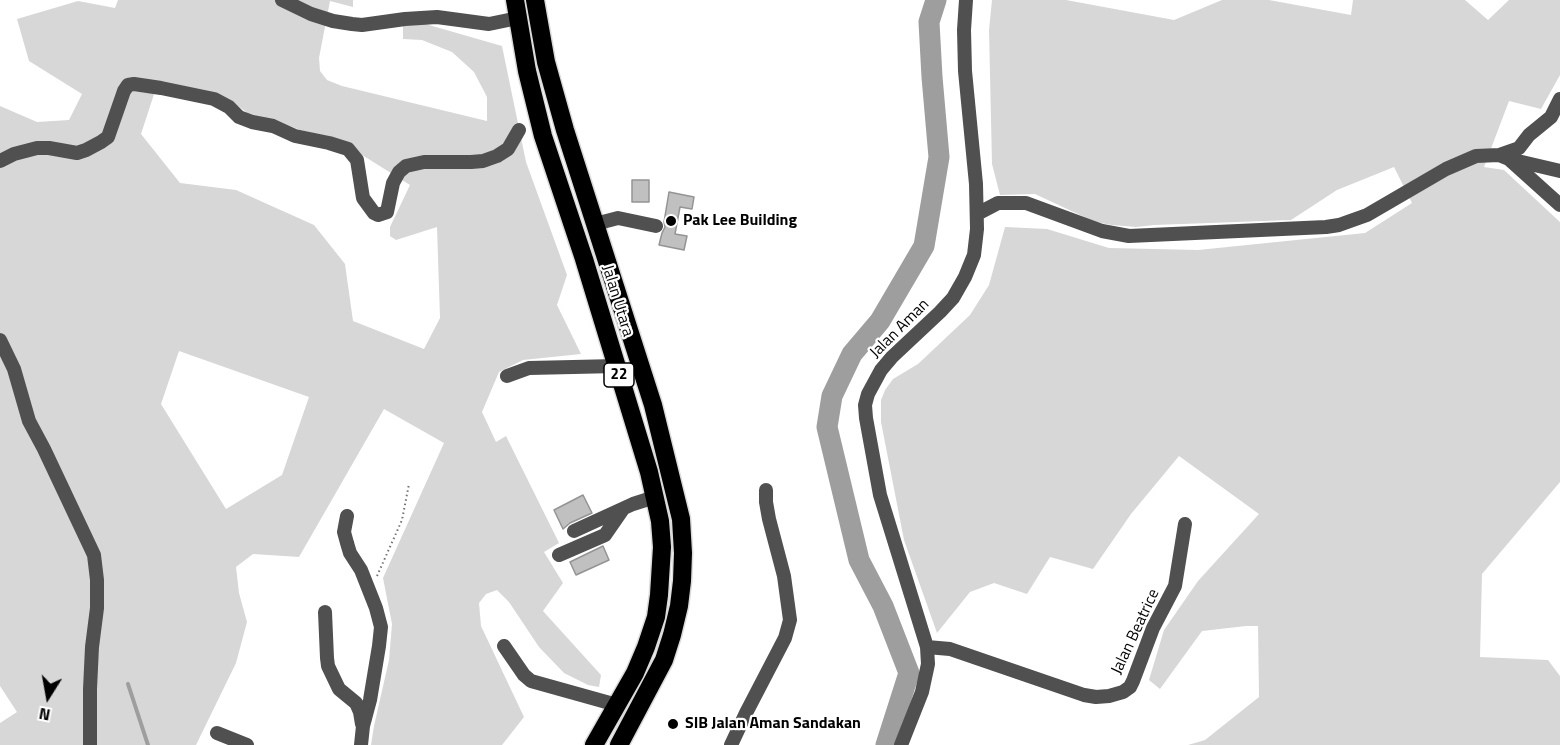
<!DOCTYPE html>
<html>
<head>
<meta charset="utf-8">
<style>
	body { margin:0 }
	#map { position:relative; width:1560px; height:745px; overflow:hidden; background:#fff; font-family:"Titillium Web",sans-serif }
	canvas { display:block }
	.north { position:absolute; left:18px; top:667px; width:60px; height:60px; -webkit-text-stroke:4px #fff; paint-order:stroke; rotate:191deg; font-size:16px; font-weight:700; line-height:24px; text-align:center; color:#000 }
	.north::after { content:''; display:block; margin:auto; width:21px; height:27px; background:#000; clip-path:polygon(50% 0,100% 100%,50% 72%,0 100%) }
</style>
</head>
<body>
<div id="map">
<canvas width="1560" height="745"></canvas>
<div class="north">N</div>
</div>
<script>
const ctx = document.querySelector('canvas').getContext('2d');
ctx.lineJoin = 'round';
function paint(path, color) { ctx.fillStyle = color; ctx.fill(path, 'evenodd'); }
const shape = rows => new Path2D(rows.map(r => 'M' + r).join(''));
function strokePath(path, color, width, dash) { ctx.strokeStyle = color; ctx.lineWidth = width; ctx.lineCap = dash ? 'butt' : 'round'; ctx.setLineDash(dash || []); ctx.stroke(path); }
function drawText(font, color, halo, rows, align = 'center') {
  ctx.font = font + ' "Titillium Web",sans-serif'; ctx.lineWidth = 4.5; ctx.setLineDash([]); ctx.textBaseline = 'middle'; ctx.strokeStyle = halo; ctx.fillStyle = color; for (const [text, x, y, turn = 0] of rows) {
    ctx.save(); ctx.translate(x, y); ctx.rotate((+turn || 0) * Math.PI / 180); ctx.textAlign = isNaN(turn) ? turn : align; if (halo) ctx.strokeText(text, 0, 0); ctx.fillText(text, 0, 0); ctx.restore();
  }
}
paint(shape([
	[118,0,353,0,353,7,330,1,319,58,320,71,327,80,342,86,487,121,487,97,474,72,452,52,422,40,403,39,403,24,422,23,502,46,526,162,567,275,557,305,581,354,523,360,499,372,482,412,496,442,506,436,559,543,544,552,563,583,543,611,601,675,599,687,588,685,564,673,539,647,509,602,497,590,486,594,479,603,481,626,524,717,502,745,371,745,374,726,389,660,392,624,383,578,444,443,384,409,299,557,253,554,236,567,239,593,247,622,236,663,196,745,0,745,0,723,17,712,0,686,0,106,37,122,69,120,82,94,29,61,17,19,78,1,115,8],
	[158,82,233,102,250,115,275,120,300,130,335,138,410,185,390,227,390,236,396,240,437,227,440,318,424,349,353,321,345,264,314,225,236,190,180,183,141,134],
	[179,351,309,397,282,475,226,509,161,404],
	[992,0,1066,0,1174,20,1222,0,1269,0,1351,15,1353,0,1465,0,1488,20,1509,0,1560,0,1560,75,1541,109,1509,101,1484,167,1504,170,1560,222,1560,482,1482,574,1480,657,1548,660,1560,676,1560,745,1188,745,1205,740,1259,697,1258,626,1246,626,1202,631,1160,689,1149,680,1164,630,1198,581,1259,514,1179,456,1131,514,1093,569,1050,557,1027,594,994,583,970,592,937,633,904,540,881,422,881,400,885,390,893,379,918,364,970,315,989,285,1005,227,1047,229,1109,248,1198,250,1365,233,1412,203,1394,167,1337,190,1291,220,1154,225,1136,227,1112,225,1095,222,1035,194,1000,195,992,164,989,30]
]), '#d7d7d7');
strokePath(shape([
	[128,684,148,745]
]), '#9e9e9e', 4);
strokePath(shape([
	[886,745,909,673,883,606,859,560,827,427,832,396,852,354,880,321,924,246,939,157,932,77,929,22,936,0]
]), '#9e9e9e', 21);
const building = shape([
	[632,180,649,180,649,202,632,202,632,180],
	[669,192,694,197,692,209,680,207,675,234,687,236,684,250,659,245,662,233,665,227,664,222,669,192],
	[583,495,592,513,570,523,563,529,554,510,583,495],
	[603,546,609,560,576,575,570,562,603,546]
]);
paint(building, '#c0c0c0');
strokePath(building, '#949494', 1.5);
const highway = shape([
	[515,0,527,71,543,136,584,259,649,472,660,521,662,547,659,595,656,617,646,647,635,673,594,745],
	[535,0,546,62,565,130,653,405,681,519,683,553,682,581,679,606,672,635,664,660,619,745]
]);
strokePath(highway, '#dbdbdb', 21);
strokePath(shape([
	[377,576,402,520,409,484]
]), '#727272', 2, [1.5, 3]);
strokePath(shape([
	[282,0,311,14,333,21,352,24,362,25,405,19,437,17,489,24,518,18],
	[1499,155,1519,148,1529,135,1551,117,1560,99],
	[1510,160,1560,205],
	[0,161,14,154,37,148,49,148,77,153,86,150,101,142,108,137,124,91,128,85,134,84,161,88,214,99,229,107,239,117,252,122,273,126,295,136,329,143,348,149,357,160,363,198,374,213,378,215,387,212,393,183,399,172,406,166,424,162,471,162,483,161,497,156,508,149,519,130],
	[977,214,998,203,1026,203,1102,231,1129,236,1326,227,1339,225,1367,215,1446,169,1476,156,1499,155,1509,159,1560,171],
	[595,224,618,218,656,226],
	[0,340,14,369,29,421,44,449,94,555,97,580,97,608,92,647,90,689,90,745],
	[507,376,529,368,617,366],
	[347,516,344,532,347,543,350,553,361,570,376,608,381,627,379,646,370,700,363,726,361,745],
	[574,531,633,504,655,497],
	[559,555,605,535,623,509],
	[325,612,327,658,328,666,339,689,356,703,360,712,362,724],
	[504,646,524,675,531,681,617,705],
	[927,647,950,649,1084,695,1096,697,1109,696,1123,692,1130,687,1133,681,1153,628,1175,586,1185,524],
	[217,733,247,745],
	[731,745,746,713,785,638,790,620,784,576,769,519,766,502,766,490],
	[901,745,922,692,928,664,927,647,880,495,866,418,865,405,868,394,881,370,892,357,940,312,953,298,965,277,974,255,977,229,976,184,965,71,964,30,966,0]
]), '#505050', 14);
strokePath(highway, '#000', 18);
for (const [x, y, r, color] of [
	[671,221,6,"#000"],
	[673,724,6,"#000"]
]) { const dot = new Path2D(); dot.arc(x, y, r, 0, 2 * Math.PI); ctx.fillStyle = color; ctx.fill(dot); strokePath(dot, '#fff', 2); }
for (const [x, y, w] of [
	[619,375,30]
]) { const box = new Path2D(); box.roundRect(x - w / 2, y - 12, w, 24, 4.5); ctx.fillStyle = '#fff'; ctx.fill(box); strokePath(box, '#000', 1.5); }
drawText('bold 15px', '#000', null, [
	["22",619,375]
]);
drawText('bold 16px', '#000', '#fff', [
	["Pak Lee Building",683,221],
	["SIB Jalan Aman Sandakan",685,724]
], 'left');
drawText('16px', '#000', '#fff', [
	["Jalan Utara",617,301,73],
	["Jalan Aman",900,329,-45],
	["Jalan Beatrice",1136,632,-65]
]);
</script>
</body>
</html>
